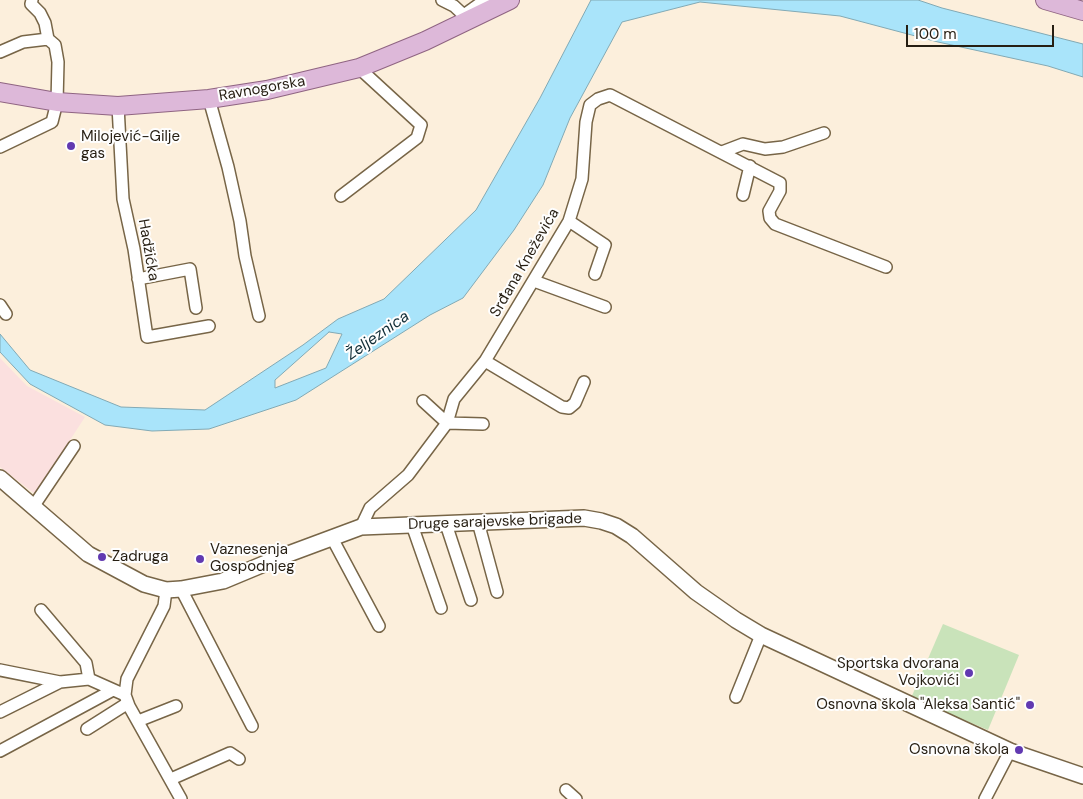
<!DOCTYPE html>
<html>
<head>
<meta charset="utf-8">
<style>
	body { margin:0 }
	#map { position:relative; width:1083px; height:799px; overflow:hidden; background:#fcefdc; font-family:"DM Sans",sans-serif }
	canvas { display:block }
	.scale { position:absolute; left:906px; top:25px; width:148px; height:22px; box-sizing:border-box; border:2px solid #261e12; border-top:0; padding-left:6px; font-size:15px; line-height:18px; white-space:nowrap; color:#261e12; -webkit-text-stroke:4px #fefefe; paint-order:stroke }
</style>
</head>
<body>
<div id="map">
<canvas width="1083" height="799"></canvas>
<div class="scale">100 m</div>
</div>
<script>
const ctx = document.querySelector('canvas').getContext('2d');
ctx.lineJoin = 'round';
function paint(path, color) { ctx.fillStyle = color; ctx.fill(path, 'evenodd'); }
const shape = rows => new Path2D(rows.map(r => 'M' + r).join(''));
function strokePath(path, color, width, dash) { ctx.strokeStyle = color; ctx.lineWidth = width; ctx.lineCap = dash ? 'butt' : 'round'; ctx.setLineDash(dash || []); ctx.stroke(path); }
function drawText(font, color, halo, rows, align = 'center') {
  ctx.font = font + ' "DM Sans",sans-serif'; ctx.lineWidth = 4; ctx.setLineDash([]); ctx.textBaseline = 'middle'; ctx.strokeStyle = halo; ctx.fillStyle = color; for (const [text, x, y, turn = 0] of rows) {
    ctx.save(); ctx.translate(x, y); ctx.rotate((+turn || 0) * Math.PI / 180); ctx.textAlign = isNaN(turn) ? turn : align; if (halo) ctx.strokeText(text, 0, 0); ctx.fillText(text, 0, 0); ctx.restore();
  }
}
paint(shape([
	[0,358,27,386,85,417,35,494,0,467]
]), '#fbe0df');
paint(shape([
	[943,624,1019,655,988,730,911,698]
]), '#c9e3ba');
const water = shape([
	[591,0,918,0,942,8,1083,44,1083,77,1048,66,938,42,840,16,700,2,622,22,570,118,543,185,514,230,463,298,430,315,296,400,209,429,152,431,105,425,30,384,0,352,0,334,30,370,121,407,205,410,303,345,338,319,384,299,476,210,540,98,591,0],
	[329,332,342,334,326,368,275,388,275,380,329,332]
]);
paint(water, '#a9e4fa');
strokePath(water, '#82a9b4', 1);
const minor = shape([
	[32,0,31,4,40,13,45,23,48,39],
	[442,0,454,6,469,20],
	[464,15,485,0],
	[0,52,23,42,48,39,55,45,58,62,57,102,52,122,0,147],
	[209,99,228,167,240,221,245,256,259,316],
	[118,106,123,199,134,249,147,337,209,326],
	[722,152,743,144,765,149,783,147,824,133],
	[743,195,750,166],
	[341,196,417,138,421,125,359,68],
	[569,221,605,245,595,274],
	[138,279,190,269,196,308],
	[534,281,605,307],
	[0,305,6,314],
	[485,361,562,407,569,408,575,403,584,382],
	[423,401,447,423,483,424],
	[33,507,74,446],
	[478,522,497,592],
	[446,524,471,600],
	[412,525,441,608],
	[361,527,370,508,408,475,447,423,454,399,485,361,569,221,582,179,586,122,590,105,598,99,610,95,780,183,780,191,769,211,770,218,775,224,886,267],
	[332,538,379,626],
	[181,589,252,726],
	[166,590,164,606,127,679,125,695,129,706,181,799],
	[41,610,86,663,89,679],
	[0,670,60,682,89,679,125,695],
	[736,697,761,635],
	[0,712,60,682],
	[138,721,176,706],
	[87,729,128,703],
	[0,751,113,690],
	[171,779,230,753,239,759],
	[566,790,576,799],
	[985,799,1010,751]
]);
const secondary = shape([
	[0,478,88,554,144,584,166,590,181,589,223,581,283,556,361,527,584,518,601,521,616,526,632,536,696,592,736,620,761,635,1010,751,1083,776]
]);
const primary = shape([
	[1045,0,1083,11],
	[0,92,57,102,118,106,209,99,267,90,359,68,425,41,510,0]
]);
strokePath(minor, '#776547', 14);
strokePath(secondary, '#776547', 18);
strokePath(primary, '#8f6482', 20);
strokePath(minor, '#fff', 11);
strokePath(secondary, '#fff', 15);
strokePath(primary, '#ddb8d9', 18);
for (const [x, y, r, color] of [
	[71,146,5,"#6139b1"],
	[102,557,5,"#6139b1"],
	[200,559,5,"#6139b1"],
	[969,673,5,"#6139b1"],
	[1030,705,5,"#6139b1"],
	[1019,750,5,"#6139b1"]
]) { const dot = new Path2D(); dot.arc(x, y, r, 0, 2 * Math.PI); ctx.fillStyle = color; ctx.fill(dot); strokePath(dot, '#fefefe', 2); }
drawText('15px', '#261e12', '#fefefe', [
	["Ravnogorska",262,89,-10],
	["Hadžićka",148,250,80],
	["Srđana Kneževića",525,263,-60],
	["Druge sarajevske brigade",495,522,-2]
]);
drawText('15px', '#261e12', '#fefefe', [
	["Milojević-Gilje",81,137],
	["gas",81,154],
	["Vaznesenja",210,550],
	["Gospodnjeg",210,567],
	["Zadruga",112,557],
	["Sportska dvorana",959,664,"right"],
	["Vojkovići",959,681,"right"],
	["Osnovna škola \"Aleksa Santić\"",1020,705,"right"],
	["Osnovna škola",1009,750,"right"]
], 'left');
drawText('italic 16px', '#102d37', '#fefefe', [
	["Željeznica",378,336,-35]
]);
</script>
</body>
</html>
